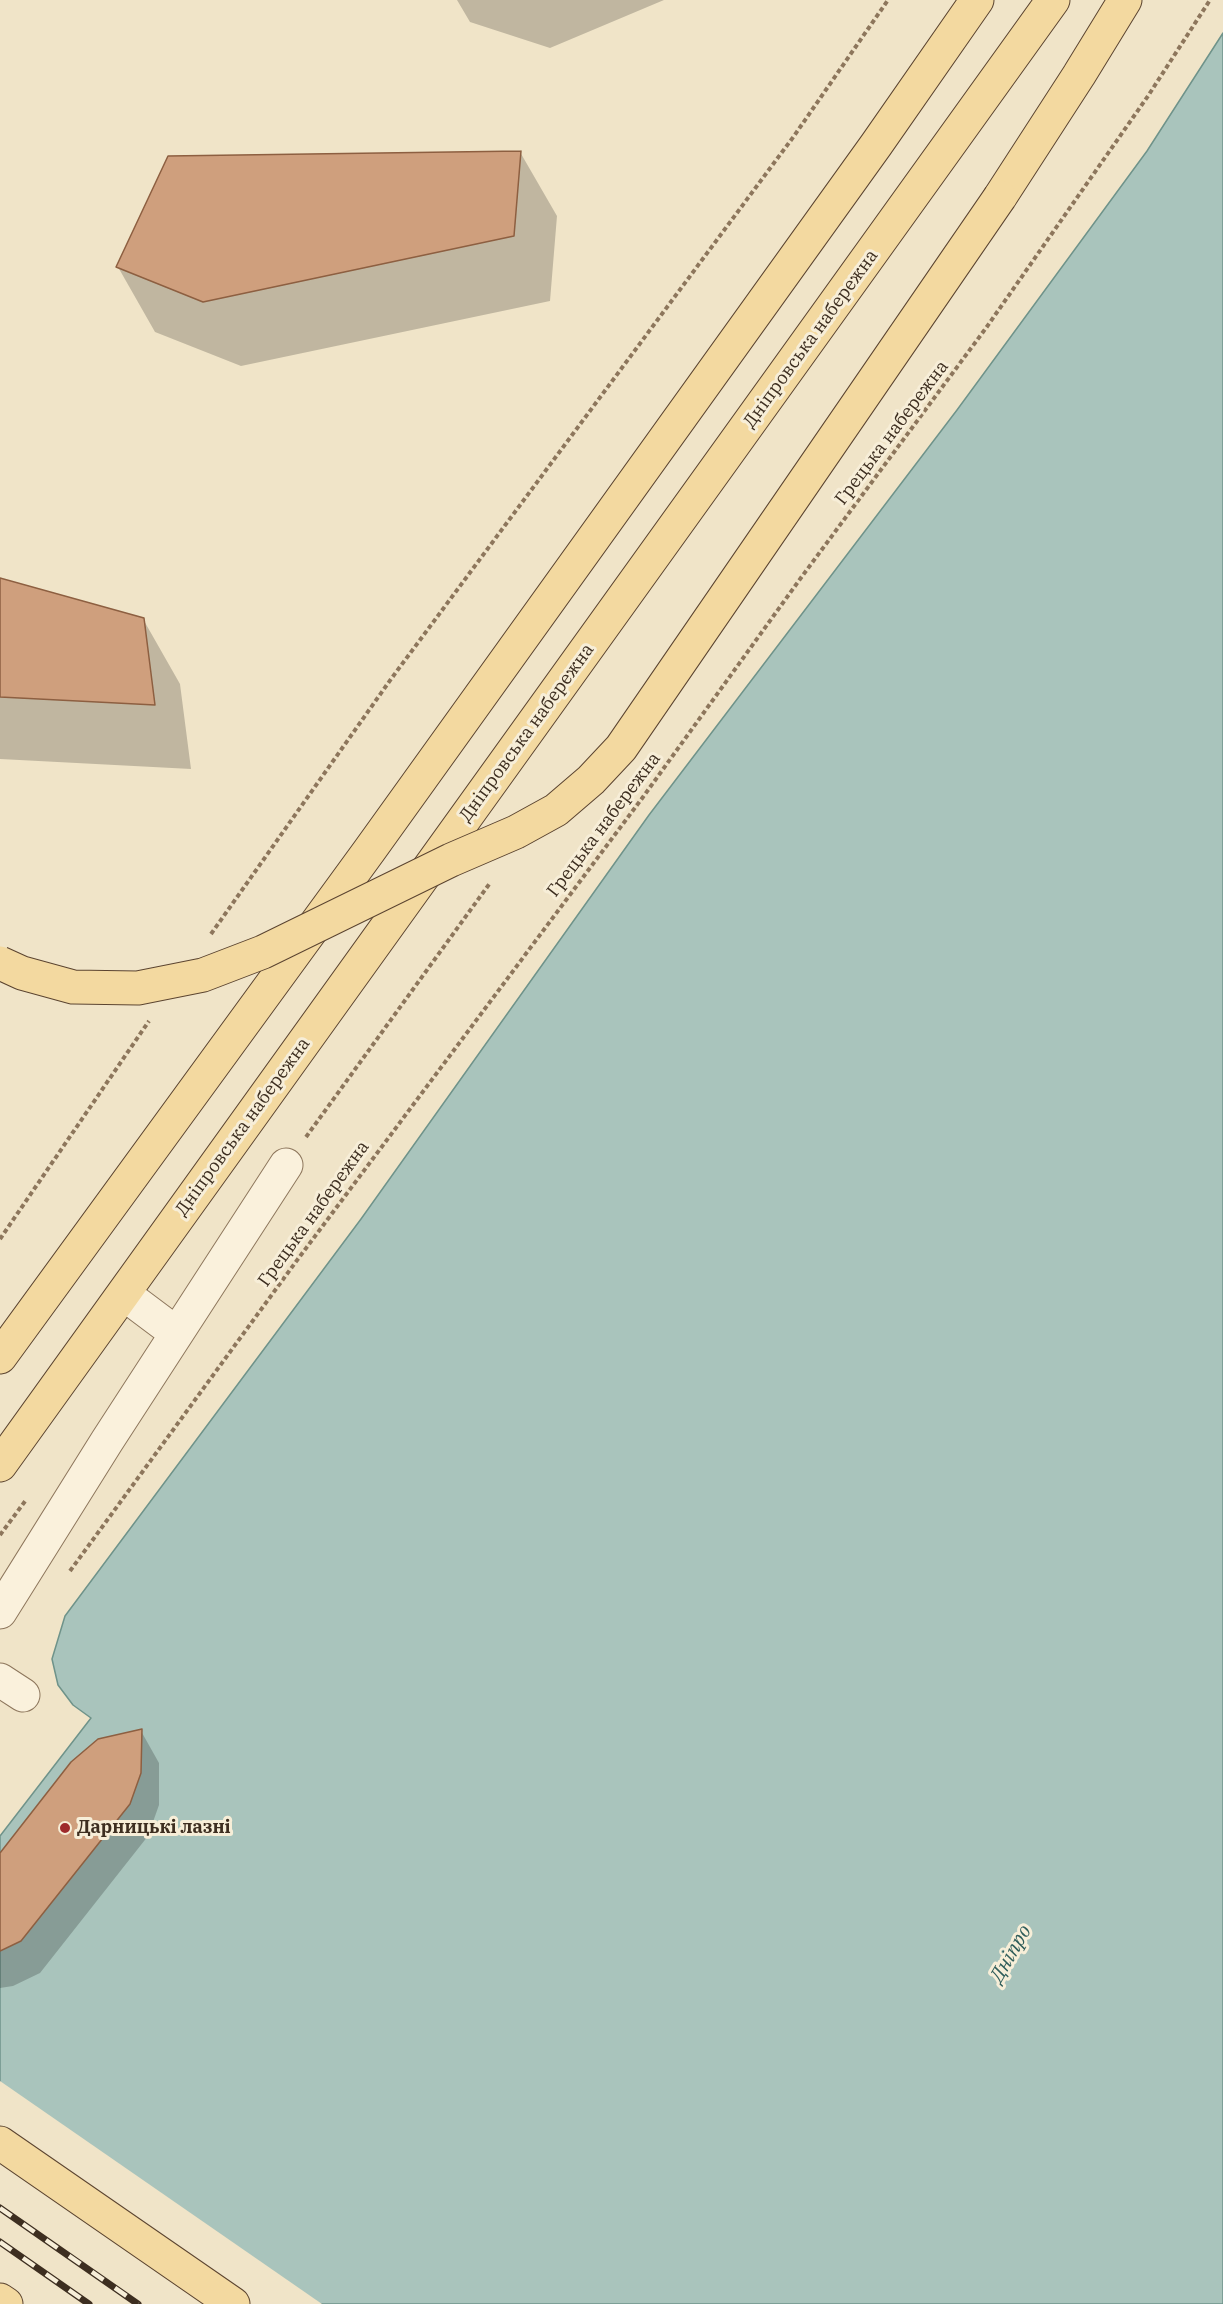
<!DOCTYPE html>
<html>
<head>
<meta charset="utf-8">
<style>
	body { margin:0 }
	canvas { display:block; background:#f0e4c8 }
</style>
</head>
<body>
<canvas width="1223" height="2304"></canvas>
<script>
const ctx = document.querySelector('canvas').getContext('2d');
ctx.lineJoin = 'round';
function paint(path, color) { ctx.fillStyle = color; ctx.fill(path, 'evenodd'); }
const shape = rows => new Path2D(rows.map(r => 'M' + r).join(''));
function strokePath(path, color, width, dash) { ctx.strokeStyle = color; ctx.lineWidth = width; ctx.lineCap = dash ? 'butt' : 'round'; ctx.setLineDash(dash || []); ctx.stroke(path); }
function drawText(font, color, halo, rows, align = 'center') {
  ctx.font = font + ' "IBM Plex Serif",serif'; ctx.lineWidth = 6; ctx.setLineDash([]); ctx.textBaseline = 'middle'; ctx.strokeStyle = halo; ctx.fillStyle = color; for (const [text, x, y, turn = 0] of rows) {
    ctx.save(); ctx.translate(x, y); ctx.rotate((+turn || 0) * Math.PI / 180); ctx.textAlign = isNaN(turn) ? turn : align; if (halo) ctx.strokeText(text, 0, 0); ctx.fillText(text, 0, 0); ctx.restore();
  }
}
const water = shape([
	[1223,33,1223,2304,0,2304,0,1836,91,1718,73,1705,58,1685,52,1659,65,1616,361,1219,649,815,957,410,1147,151,1223,33]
]);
paint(water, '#a9c4bc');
strokePath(water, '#6f938a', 1.5);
paint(shape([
	[0,2081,322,2304,0,2304]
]), '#f0e4c8');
paint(shape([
	[457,0,664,0,550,48,470,22],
	[520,152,557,216,550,301,241,366,155,332,118,267],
	[0,580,143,619,180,684,191,769,0,759],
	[141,1731,159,1763,159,1805,148,1836,40,1973,13,1986,0,1988,0,1856]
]), '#0003');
const building = shape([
	[521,151,514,236,203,302,116,267,168,156,521,151],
	[0,578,144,618,155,705,0,697,0,578],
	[142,1729,141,1773,130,1804,21,1941,0,1951,0,1853,71,1762,98,1739,142,1729]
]);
paint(building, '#cf9f7d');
strokePath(building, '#8d5f41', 1.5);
const minor = shape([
	[124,1294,176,1333],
	[0,1612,107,1441,286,1165],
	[0,1680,23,1695]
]);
const major = shape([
	[1000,197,1079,75,1125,0],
	[0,1357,369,851,876,145,977,0],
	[0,1465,1053,0],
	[0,2143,233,2304],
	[0,2300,6,2304]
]);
strokePath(minor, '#8d765c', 35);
strokePath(major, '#5b4430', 35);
strokePath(shape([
	[211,934,391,679,794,136,888,0],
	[306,1137,490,883],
	[0,1239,149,1021],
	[0,1535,26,1500],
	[70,1571,295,1263,643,797,803,575,986,328,1148,96,1210,0]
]), '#8d765c', 4, [4.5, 3]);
strokePath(minor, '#faf1dc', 33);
strokePath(major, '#f3d9a0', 33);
const rail = shape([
	[0,2208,138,2304],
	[0,2242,89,2304]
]);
strokePath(rail, '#3d2e20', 7);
strokePath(rail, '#f7eed8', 4.5, [14]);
const majorBridge = shape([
	[0,963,22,973,73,987,138,988,203,975,263,952,451,860,516,832,556,810,591,780,621,748,1000,197]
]);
strokePath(majorBridge, '#5b4430', 35, []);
strokePath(majorBridge, '#f3d9a0', 33);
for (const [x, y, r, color] of [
	[65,1828,6,"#9e2a2b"]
]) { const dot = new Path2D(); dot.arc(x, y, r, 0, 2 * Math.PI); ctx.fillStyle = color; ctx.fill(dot); strokePath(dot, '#f7eed8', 2); }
drawText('18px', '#3d2e20', '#f7eed8', [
	["Дніпровська набережна",811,339,-54],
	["Грецька набережна",892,433,-53],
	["Дніпровська набережна",527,733,-54],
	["Грецька набережна",604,825,-53],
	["Дніпровська набережна",243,1127,-54],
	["Грецька набережна",314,1214,-54]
]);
drawText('bold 18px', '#3d2e20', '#f7eed8', [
	["Дарницькі лазні",77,1828]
], 'left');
drawText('italic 20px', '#2f5d5a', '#f7eed8', [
	["Дніпро",1011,1954,-60]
]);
</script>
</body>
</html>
